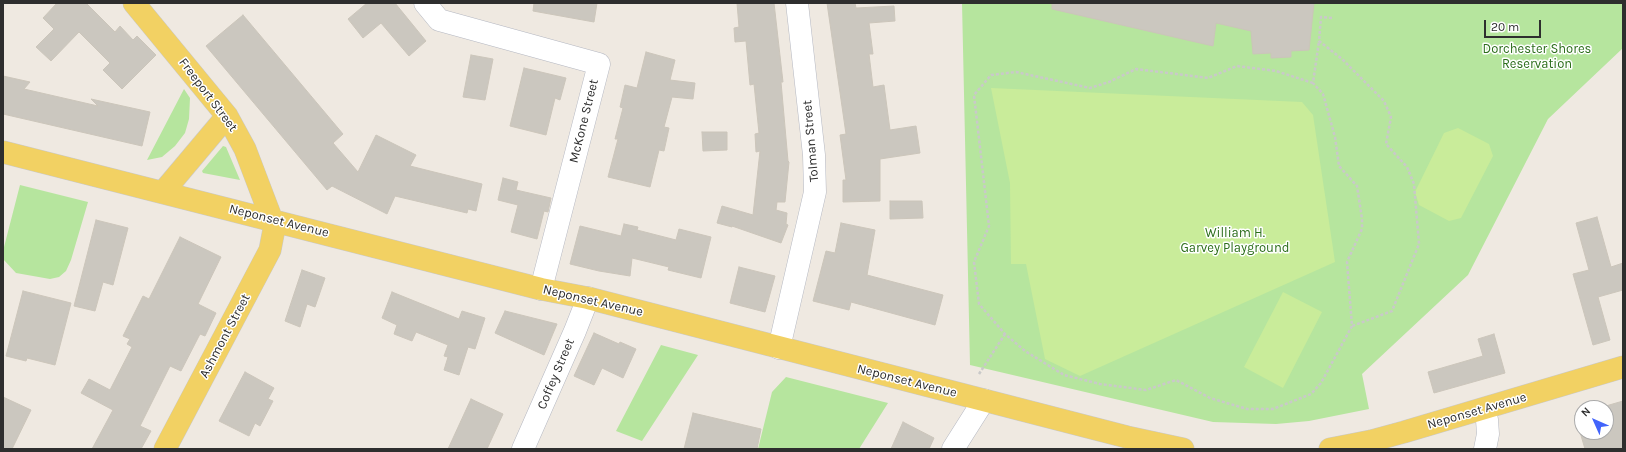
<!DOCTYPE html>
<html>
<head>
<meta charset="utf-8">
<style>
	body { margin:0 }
	#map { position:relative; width:1626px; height:452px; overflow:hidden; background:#efe9e1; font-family:Karla,sans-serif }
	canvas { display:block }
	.frame { position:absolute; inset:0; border:4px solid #2e2e2e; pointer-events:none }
	.north { position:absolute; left:1574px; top:400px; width:40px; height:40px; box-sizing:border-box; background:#fff; border:1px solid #ababab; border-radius:50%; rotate:315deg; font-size:11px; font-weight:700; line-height:16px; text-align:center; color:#2e2e2e }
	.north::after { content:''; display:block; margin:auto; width:14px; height:18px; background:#4264fb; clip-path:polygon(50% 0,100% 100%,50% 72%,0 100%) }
	.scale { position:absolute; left:1484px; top:20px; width:57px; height:18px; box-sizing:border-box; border:2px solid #2e2e2e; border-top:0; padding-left:5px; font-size:12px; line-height:14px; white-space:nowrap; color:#2e2e2e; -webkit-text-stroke:3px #fff; paint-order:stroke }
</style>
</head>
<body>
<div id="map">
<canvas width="1626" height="452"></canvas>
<div class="frame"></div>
<div class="north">N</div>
<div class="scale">20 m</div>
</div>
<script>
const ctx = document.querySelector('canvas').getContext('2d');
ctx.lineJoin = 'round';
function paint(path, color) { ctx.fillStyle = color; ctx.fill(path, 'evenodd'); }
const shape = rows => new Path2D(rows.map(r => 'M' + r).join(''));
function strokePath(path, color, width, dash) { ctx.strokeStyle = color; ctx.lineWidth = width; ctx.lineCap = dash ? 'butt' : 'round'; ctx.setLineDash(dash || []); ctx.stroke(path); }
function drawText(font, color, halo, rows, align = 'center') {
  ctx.font = font + ' Karla,sans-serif'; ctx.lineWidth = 3; ctx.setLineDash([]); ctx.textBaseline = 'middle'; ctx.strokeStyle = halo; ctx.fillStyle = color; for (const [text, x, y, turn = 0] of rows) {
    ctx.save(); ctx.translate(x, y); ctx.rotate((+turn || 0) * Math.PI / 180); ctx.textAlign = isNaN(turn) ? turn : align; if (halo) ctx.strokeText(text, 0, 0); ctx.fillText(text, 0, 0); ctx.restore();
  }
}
paint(shape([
	[962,3,1623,3,1623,48,1548,119,1468,275,1362,374,1369,409,1309,421,1276,424,1213,422,970,365],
	[184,89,190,98,189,119,185,133,175,146,162,157,147,160],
	[223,146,226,147,240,180,203,173,202,171],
	[20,185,88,202,71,260,66,271,59,277,50,279,16,273,3,259,3,251],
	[661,345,698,355,642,441,616,431],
	[786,377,888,403,859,449,758,449,772,392]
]), '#b6e59e');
paint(shape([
	[991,88,1302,102,1313,115,1335,262,1080,376,1045,359,1026,264,1011,264,1010,183],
	[1458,128,1489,144,1493,156,1461,218,1449,221,1419,205,1415,192,1444,133],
	[1283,292,1322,312,1283,388,1244,367]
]), '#c9ec9a');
const building = shape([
	[57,3,86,3,115,32,120,26,133,40,137,36,156,55,122,89,103,70,110,63,79,32,51,61,36,47,54,29,43,18,57,3],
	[367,3,395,3,426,41,409,56,381,23,363,38,348,19,367,3],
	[534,3,597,3,594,22,533,11,534,3],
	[737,3,774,3,783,82,781,82,788,161,789,162,785,202,777,202,776,210,787,213,786,224,788,225,781,243,732,226,732,227,717,223,722,206,753,215,760,151,756,152,755,134,759,133,754,84,750,85,746,41,735,42,734,28,739,27,737,3],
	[827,3,855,3,856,8,894,6,895,21,869,23,873,54,869,54,873,87,884,85,890,130,916,126,920,153,880,159,880,201,843,202,843,180,846,180,840,135,846,134,827,3],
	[1052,3,1314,3,1309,50,1291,51,1291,57,1271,58,1271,53,1253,54,1251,31,1216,23,1213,46,1052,9,1052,3],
	[243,15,343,134,333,143,358,172,376,135,416,155,410,166,482,184,476,211,468,209,467,213,395,196,387,214,332,186,327,190,206,46,243,15],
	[646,52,675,60,670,80,695,83,693,99,672,97,664,127,669,128,664,151,659,150,650,187,608,177,618,139,615,139,623,108,620,107,625,85,637,88,646,52],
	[471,55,493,59,485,100,463,97,471,55],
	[524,68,566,78,560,100,555,98,546,135,510,126,524,68],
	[3,76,30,82,24,89,98,106,91,99,150,112,142,146,3,114,3,76],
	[702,132,727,132,727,150,703,151,702,132],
	[503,178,518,182,516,190,551,198,548,212,544,211,537,239,511,232,518,205,498,200,503,178],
	[890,201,922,201,923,218,890,219,890,201],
	[1597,217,1611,267,1623,263,1623,290,1598,297,1610,340,1593,345,1573,274,1589,270,1576,223,1597,217],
	[96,220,128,228,113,285,103,282,95,311,74,306,96,220],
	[841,223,875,230,867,275,943,295,935,325,851,302,849,310,813,301,826,251,835,253,841,223],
	[624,224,638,227,637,230,676,240,679,229,711,237,701,278,668,270,669,267,632,258,630,276,599,271,570,264,580,226,621,236,624,224],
	[180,237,221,257,198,304,216,313,205,336,200,334,181,371,170,366,140,426,151,431,141,449,92,449,113,410,81,393,89,379,110,390,132,347,127,344,130,339,123,336,143,296,149,299,180,237],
	[739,267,775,276,765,312,730,303,739,267],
	[302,270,325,278,315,307,307,304,300,327,285,321,302,270],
	[23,291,71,303,55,365,27,358,26,361,6,356,23,291],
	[392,292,459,319,462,311,485,318,475,349,468,347,459,375,444,370,448,357,444,356,448,345,416,332,412,341,394,334,397,325,382,318,392,292],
	[505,311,557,324,544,355,495,333,505,311],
	[594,333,619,344,620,342,636,349,623,378,602,368,594,385,574,376,594,333],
	[1494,334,1505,373,1434,393,1428,372,1483,356,1478,339,1494,334],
	[245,372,274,388,268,399,273,401,260,426,255,423,249,436,219,421,245,372],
	[3,397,31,410,12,449,3,449,3,397],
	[471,399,503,414,487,449,448,449,471,399],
	[1623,401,1623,449,1585,449,1575,415,1582,413,1582,432,1606,432,1606,408,1599,408,1623,401],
	[693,413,761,429,757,449,684,449,693,413],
	[903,422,934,438,929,449,891,449,903,422]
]);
paint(building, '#cbc7bf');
strokePath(building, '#cbc5ba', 1);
const minor = shape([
	[425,3,439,20,599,64,541,289],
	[779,348,815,192,814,155,797,3],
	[1484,409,1487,420,1488,434,1485,449],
	[523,449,575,331,588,298],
	[953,449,984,400]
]);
const major = shape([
	[134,3,227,116,245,149,272,220,274,229,270,250,165,449],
	[3,152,541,289,588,298,1127,437,1183,449],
	[163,192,227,116],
	[1330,449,1371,441,1404,432,1623,367]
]);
strokePath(minor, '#b4b7c1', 23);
strokePath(major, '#c9c9c9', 23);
strokePath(shape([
	[1332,18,1321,17,1319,41,1342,59,1384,101,1391,117,1386,144,1407,167,1414,184,1419,244,1392,311,1352,326],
	[1313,83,1276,71,1237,66,1208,78,1136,69,1109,82,1090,88,1016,72,991,75,974,95,989,226,974,262,979,304,1005,334,1025,351,1064,375,1100,384,1146,390,1176,380,1210,398,1247,409,1273,409,1311,394,1321,383,1352,326,1347,262,1362,229,1362,219,1357,186,1339,166,1335,137,1323,94,1313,83,1319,41],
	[979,374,1005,334]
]), '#c9c9c9', 2.5, [3, 2]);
strokePath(minor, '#fff', 22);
strokePath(major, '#f2d163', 22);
drawText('13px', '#2c6e1b', '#fff', [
	["Dorchester Shores",1537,49],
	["Reservation",1537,64],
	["William H.",1235,233],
	["Garvey Playground",1235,248]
]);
drawText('13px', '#2e2e2e', '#fff', [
	["Freeport Street",208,95,53],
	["McKone Street",584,121,-76],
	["Tolman Street",811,141,-95],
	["Neponset Avenue",279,221,14],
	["Neponset Avenue",593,301,13],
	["Ashmont Street",225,336,-62],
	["Coffey Street",556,374,-67],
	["Neponset Avenue",907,381,14],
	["Neponset Avenue",1477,411,-16]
]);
</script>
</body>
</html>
